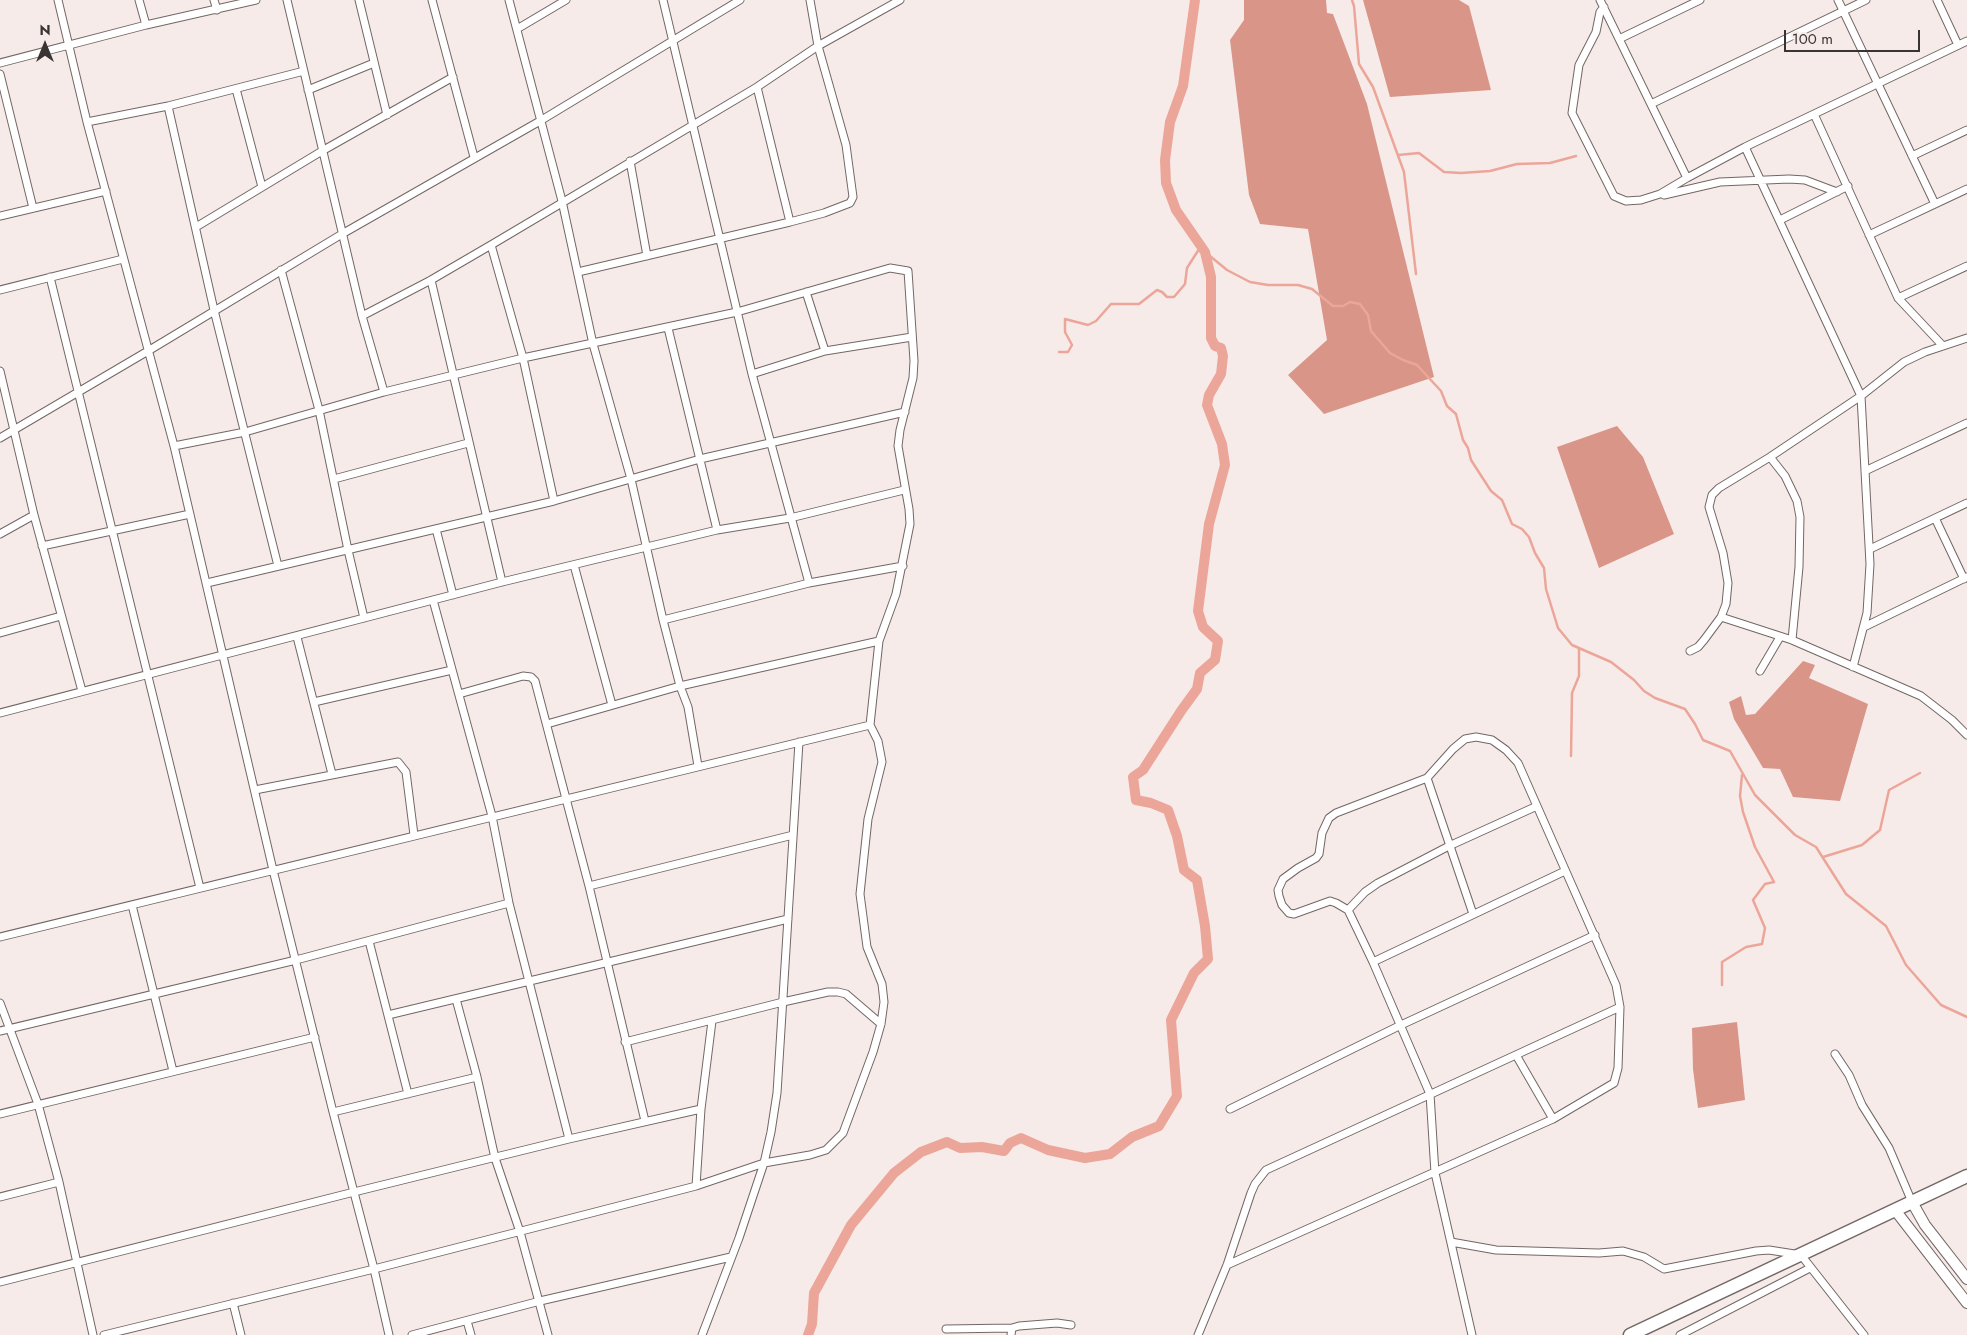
<!DOCTYPE html>
<html>
<head>
<meta charset="utf-8">
<style>
	body { margin:0 }
	#map { position:relative; width:1967px; height:1335px; overflow:hidden; background:#f7ebe9; font-family:Jost,sans-serif }
	canvas { display:block }
	.north { position:absolute; left:20px; top:20px; width:50px; height:50px; -webkit-text-stroke:4px #f7ebe9; paint-order:stroke; rotate:0deg; font-size:14px; font-weight:700; line-height:20px; text-align:center; color:#393433 }
	.north::after { content:''; display:block; margin:auto; width:18px; height:22px; background:#393433; clip-path:polygon(50% 0,100% 100%,50% 72%,0 100%) }
	.scale { position:absolute; left:1784px; top:30px; width:136px; height:22px; box-sizing:border-box; border:2px solid #393433; border-top:0; padding-left:6px; font-size:15px; line-height:18px; white-space:nowrap; color:#393433; -webkit-text-stroke:4px #f7ebe9; paint-order:stroke }
</style>
</head>
<body>
<div id="map">
<canvas width="1967" height="1335"></canvas>
<div class="north">N</div>
<div class="scale">100 m</div>
</div>
<script>
const ctx = document.querySelector('canvas').getContext('2d');
ctx.lineJoin = 'round';
function paint(path, color) { ctx.fillStyle = color; ctx.fill(path, 'evenodd'); }
const shape = rows => new Path2D(rows.map(r => 'M' + r).join(''));
function strokePath(path, color, width, dash) { ctx.strokeStyle = color; ctx.lineWidth = width; ctx.lineCap = dash ? 'butt' : 'round'; ctx.setLineDash(dash || []); ctx.stroke(path); }
paint(shape([
	[1244,0,1326,0,1327,13,1333,14,1367,104,1434,377,1324,414,1288,375,1327,340,1308,229,1260,224,1249,195,1230,40,1244,20],
	[1363,0,1459,0,1469,6,1491,90,1390,97],
	[1617,426,1643,457,1674,534,1599,568,1557,447],
	[1803,661,1815,665,1809,678,1868,704,1840,801,1793,797,1780,769,1763,768,1734,719,1729,702,1741,696,1746,715,1755,714],
	[1737,1022,1745,1100,1698,1108,1693,1069,1692,1028]
]), '#d99588');
strokePath(shape([
	[1352,0,1354,6,1359,64,1373,87,1404,172,1416,274],
	[1398,155,1419,153,1444,172,1461,173,1490,171,1517,164,1550,163,1576,156],
	[1205,252,1227,270,1250,282,1268,285,1298,285,1312,289,1333,306,1343,306,1350,302,1360,304,1368,315,1371,331,1390,353,1403,360,1417,365,1441,391,1447,406,1456,414,1463,440,1468,448,1471,460,1491,491,1502,500,1512,524,1522,529,1529,537,1535,553,1544,568,1546,589,1558,628,1572,645,1611,662,1634,680,1644,691,1655,698,1685,709,1695,724,1703,740,1730,751,1755,795,1795,835,1816,847,1846,894,1886,926,1906,965,1941,1005,1967,1017],
	[1059,352,1068,352,1072,345,1065,332,1065,319,1088,325,1096,321,1111,304,1139,304,1157,290,1162,292,1167,297,1174,297,1185,284,1187,268,1201,246],
	[1571,756,1572,693,1579,676,1579,649],
	[1823,857,1862,845,1880,830,1889,790,1920,773],
	[1722,985,1722,962,1746,947,1762,944,1765,928,1753,900,1765,884,1774,882,1755,847,1743,812,1740,796,1742,775]
]), '#eca699', 2.5);
strokePath(shape([
	[808,1335,812,1324,814,1293,851,1225,894,1173,921,1152,947,1142,960,1148,982,1147,1004,1151,1010,1143,1021,1138,1048,1150,1085,1158,1110,1154,1132,1137,1159,1126,1177,1096,1171,1020,1194,973,1208,959,1205,926,1197,880,1184,870,1177,836,1168,810,1151,803,1136,800,1133,777,1143,770,1181,711,1197,689,1200,673,1215,660,1218,641,1203,627,1198,611,1209,524,1225,465,1222,444,1207,405,1209,395,1221,374,1223,356,1221,348,1215,346,1211,338,1211,277,1205,252,1176,210,1166,183,1165,160,1170,122,1183,86,1195,0]
]), '#eca699', 10);
const street = shape([
	[58,0,87,122,174,446,273,870,333,1112,374,1269,389,1335],
	[139,0,146,25],
	[214,0,217,10],
	[287,0,362,316,384,392],
	[359,0,387,115],
	[432,0,474,157],
	[509,0,562,201,593,344,631,479,663,620,680,686,688,707,698,766],
	[663,0,752,374,809,583],
	[1600,0,1687,178,1745,147,1967,41],
	[1838,0,1935,204],
	[1937,0,1958,45],
	[1604,7,1600,12,1596,32,1579,65,1572,113,1614,196,1626,201,1641,200,1660,194,1687,178],
	[517,29,566,0],
	[1619,39,1700,0],
	[0,63,146,25,256,0],
	[0,74,33,208],
	[757,87,790,222],
	[236,89,262,187],
	[308,90,374,63],
	[1651,104,1866,0],
	[168,106,214,310,278,566],
	[1814,114,1898,298,1943,346],
	[87,122,168,106,304,71],
	[1745,147,1861,396,1870,564,1867,613,1853,667],
	[1912,156,1967,130],
	[630,161,647,256],
	[1664,195,1720,182,1789,179,1805,180,1837,192],
	[0,216,106,191],
	[1780,220,1848,186],
	[196,227,322,151,453,77],
	[1869,235,1967,189],
	[491,245,523,358,554,501],
	[281,270,319,410,348,550,364,618],
	[578,272,790,222,824,213,850,203,853,197,846,145,818,46,810,0],
	[50,277,200,888],
	[431,280,502,582],
	[0,290,123,259],
	[806,292,825,351],
	[1898,298,1967,266],
	[362,316,431,280,491,245,757,87,818,46,900,0],
	[668,328,717,530],
	[0,371,34,515,82,691],
	[752,374,825,351,912,337],
	[0,438,148,351,342,234,540,121,740,0],
	[1770,457,1785,476,1797,501,1800,517,1799,567,1792,640],
	[1865,471,1967,423],
	[334,479,468,443],
	[1935,518,1964,579],
	[436,529,453,595],
	[0,534,34,515],
	[42,546,190,514],
	[1870,549,1967,503],
	[574,565,612,705],
	[207,583,554,501,700,459,905,412],
	[433,600,492,816,509,903,569,1139],
	[1721,617,1792,640,1921,696,1952,720,1967,735],
	[663,620,809,583,903,566],
	[1864,627,1967,577],
	[0,633,61,616],
	[297,637,332,774],
	[1690,651,1698,647,1704,640,1721,617,1726,604,1728,583,1723,553,1709,507,1712,495,1719,488,1770,457,1861,396,1904,362,1925,352,1967,338],
	[1760,671,1780,637],
	[459,694,523,676,531,677,535,681,589,886,645,1121],
	[314,702,452,670],
	[0,713,502,582,717,530,790,518,904,490],
	[547,724,680,686,879,641],
	[1427,778,1473,914],
	[255,790,398,762,406,772,414,835],
	[589,886,793,835],
	[132,905,173,1071],
	[1348,910,1373,962,1430,1094,1435,1173,1472,1335],
	[0,937,870,725],
	[369,941,408,1094],
	[1373,962,1565,871],
	[456,999,477,1077,495,1158,520,1232,548,1335],
	[0,1003,38,1104,59,1182,93,1335],
	[388,1015,788,919],
	[0,1031,296,960,509,903],
	[625,1042,783,1002,828,992,838,992,846,994,881,1024],
	[1835,1054,1849,1075,1862,1105,1889,1148,1912,1202],
	[1516,1055,1553,1119],
	[1230,1109,1401,1025,1595,935],
	[333,1112,477,1077],
	[0,1114,315,1037],
	[696,1186,701,1109,712,1021],
	[0,1197,59,1182],
	[1451,1242,1496,1250,1599,1253,1623,1251,1644,1257,1664,1269,1756,1251,1769,1250,1801,1255,1864,1335],
	[1227,1265,1553,1119,1614,1083,1618,1068,1620,1007,1616,985,1518,763,1506,750,1492,740,1476,737,1465,739,1453,749,1427,778,1336,813,1329,818,1322,833,1319,854,1316,858,1298,868,1283,879,1278,890,1279,896,1282,905,1289,913,1294,914,1330,901,1336,903,1348,910,1365,892,1378,883,1449,846,1537,806],
	[0,1282,354,1192,569,1139,701,1109],
	[233,1303,241,1335],
	[467,1321,471,1335],
	[946,1329,1012,1328],
	[104,1335,374,1269,696,1186,764,1163,810,1155,826,1150,843,1133,873,1052,881,1024,884,1002,882,984,867,947,860,894,868,819,882,762,878,741,870,725,879,641,896,594,910,524,909,509,898,446,900,430,913,378,914,361,908,271,890,268,737,312,523,358,384,392,245,432,174,446],
	[412,1335,540,1301,731,1257],
	[702,1335,739,1238,764,1163,771,1132,777,1093,799,742],
	[1011,1335,1012,1328,1019,1326,1057,1323,1071,1325],
	[1198,1335,1227,1265,1251,1193,1255,1184,1266,1170,1620,1007],
	[1680,1335,1810,1268]
]);
const secondary = shape([
	[1912,1202,1925,1225,1967,1279],
	[1895,1210,1967,1303]
]);
const highway = shape([
	[1630,1335,1967,1176]
]);
strokePath(street, '#726765', 9);
strokePath(secondary, '#726765', 12);
strokePath(highway, '#726765', 15);
strokePath(street, '#fff', 7);
strokePath(secondary, '#fff', 10);
strokePath(highway, '#fff', 12);
</script>
</body>
</html>
